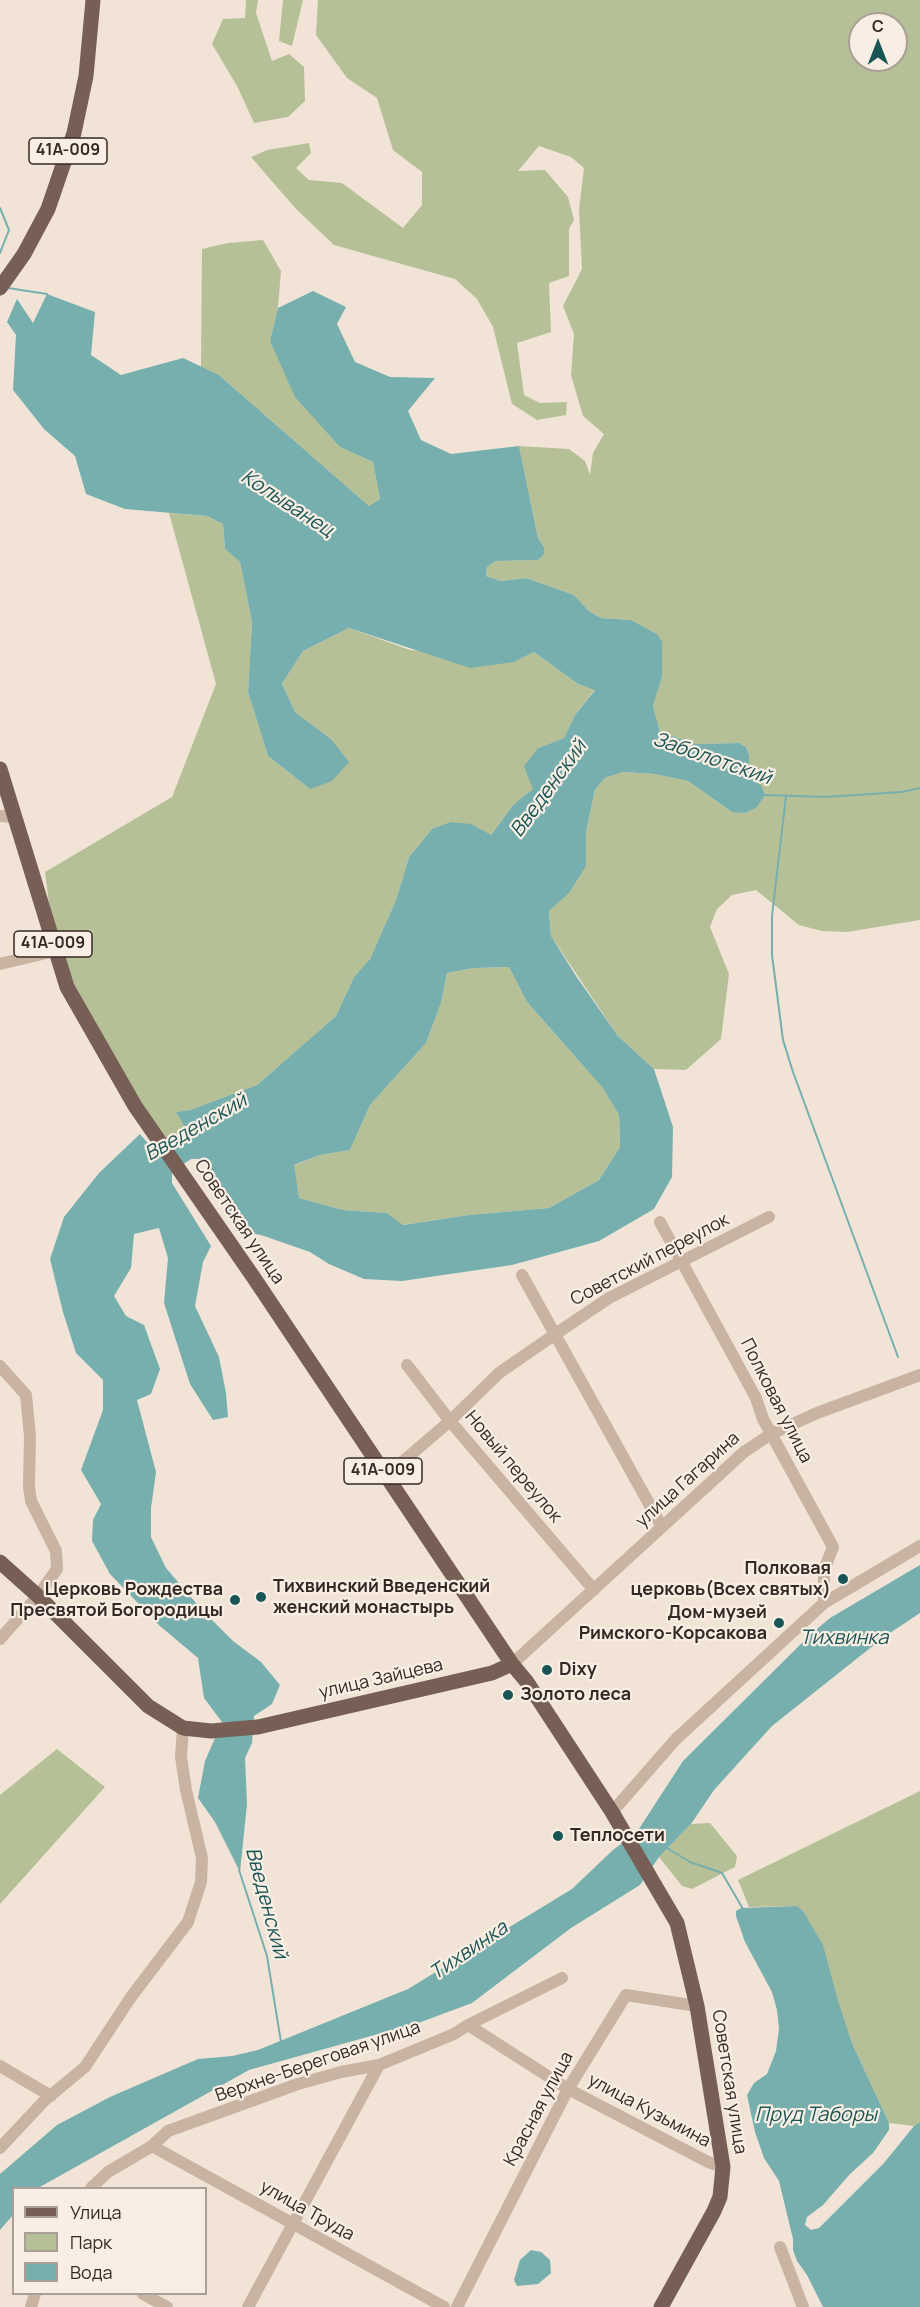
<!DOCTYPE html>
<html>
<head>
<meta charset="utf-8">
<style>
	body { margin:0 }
	#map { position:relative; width:920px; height:2307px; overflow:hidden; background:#f1e4d7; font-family:Manrope,sans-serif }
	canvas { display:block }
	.legend { position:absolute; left:12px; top:2187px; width:195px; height:108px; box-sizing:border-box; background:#f9eee3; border:2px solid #aa9f97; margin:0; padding:8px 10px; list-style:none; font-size:18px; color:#342925 }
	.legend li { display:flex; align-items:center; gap:12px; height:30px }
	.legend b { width:30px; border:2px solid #aa9f97 }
	.north { position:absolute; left:848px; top:12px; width:60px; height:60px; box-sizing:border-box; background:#f9eee3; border:2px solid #aa9f97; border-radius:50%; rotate:0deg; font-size:16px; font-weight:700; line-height:24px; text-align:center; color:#342925 }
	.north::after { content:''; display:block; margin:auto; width:21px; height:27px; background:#1a5556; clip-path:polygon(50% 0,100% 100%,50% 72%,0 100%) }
</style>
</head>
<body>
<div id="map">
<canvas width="920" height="2307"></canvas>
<ul class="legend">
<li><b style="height:8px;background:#775f56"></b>Улица</li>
<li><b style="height:16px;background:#b5c097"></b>Парк</li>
<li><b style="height:16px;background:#76afae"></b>Вода</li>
</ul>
<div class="north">С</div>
</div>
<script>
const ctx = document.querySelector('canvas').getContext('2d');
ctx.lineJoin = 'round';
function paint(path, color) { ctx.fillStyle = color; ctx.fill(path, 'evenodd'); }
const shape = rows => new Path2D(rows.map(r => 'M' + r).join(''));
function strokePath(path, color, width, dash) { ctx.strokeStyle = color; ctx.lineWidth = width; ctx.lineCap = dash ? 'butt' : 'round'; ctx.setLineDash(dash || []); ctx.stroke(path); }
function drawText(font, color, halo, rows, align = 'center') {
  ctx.font = font + ' Manrope,sans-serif'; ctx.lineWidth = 4.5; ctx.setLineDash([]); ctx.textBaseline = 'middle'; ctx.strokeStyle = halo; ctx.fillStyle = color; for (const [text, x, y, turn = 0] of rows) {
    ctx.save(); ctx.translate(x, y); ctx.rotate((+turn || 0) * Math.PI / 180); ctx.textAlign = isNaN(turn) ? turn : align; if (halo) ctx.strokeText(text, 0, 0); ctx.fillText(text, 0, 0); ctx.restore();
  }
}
paint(shape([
	[246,0,258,0,256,13,272,61,289,54,304,67,305,101,288,117,254,123,237,86,212,44,223,19,245,18],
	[283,0,303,0,292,46,279,41],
	[318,0,920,0,920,920,847,932,822,931,799,925,756,890,732,895,717,909,710,927,729,974,721,1039,686,1070,654,1069,618,1036,551,936,549,910,570,892,586,866,586,832,595,790,605,778,623,772,654,774,688,781,732,812,761,783,753,778,749,769,749,753,746,747,739,743,696,744,660,732,653,706,662,677,657,634,631,620,601,618,589,611,574,595,526,578,501,581,486,576,487,567,496,561,538,560,544,547,538,538,519,446,569,449,585,461,590,475,593,453,604,434,583,416,571,375,574,334,563,306,582,269,579,209,584,168,571,157,539,146,518,171,545,170,568,197,574,220,569,229,569,276,549,283,551,332,517,343,524,395,540,403,567,402,566,415,537,420,512,404,493,327,477,299,455,279,334,245,296,209,251,157,267,150,309,143,311,153,296,168,309,180,342,183,403,228,422,205,422,172,393,150,377,98,347,78,316,35],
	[860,24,896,24,896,60,860,60],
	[263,240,281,271,278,308,270,341,340,447,373,462,380,499,369,506,219,375,201,367,202,249,228,243],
	[169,513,207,516,223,524,225,549,240,562,252,622,248,692,268,756,310,789,331,739,295,712,282,684,303,651,349,628,410,650,514,662,534,652,578,684,595,689,575,715,564,738,538,748,534,789,513,805,490,836,471,824,432,829,409,857,396,900,370,959,354,977,336,1016,257,1085,190,1110,176,1112,184,1126,185,1137,180,1145,168,1152,55,951,45,872,172,797,216,684],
	[509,967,527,1002,602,1087,619,1115,620,1147,599,1180,549,1208,469,1215,402,1225,387,1213,343,1210,299,1198,293,1166,320,1155,350,1150,370,1105,426,1043,441,1003,447,973,474,968],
	[57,1749,105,1787,0,1904,0,1795],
	[920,1791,920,2122,914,2126,889,2123,852,2043,803,1911,796,1906,749,1907,738,1880],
	[710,1823,737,1856,735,1867,692,1889,682,1886,659,1857,691,1824]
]), '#b5c097');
paint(shape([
	[313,291,346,307,337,324,355,362,390,377,435,378,408,411,421,440,451,454,519,446,538,538,544,547,544,554,538,560,496,561,487,567,486,576,501,581,526,578,574,595,589,611,601,618,631,620,657,634,662,642,662,677,653,706,660,732,696,744,739,743,746,747,749,754,749,770,753,778,760,783,765,795,757,807,745,813,732,812,688,781,654,774,623,772,605,778,595,790,586,832,586,866,570,892,549,911,551,936,576,976,618,1036,654,1069,673,1127,672,1177,654,1209,599,1241,512,1265,402,1281,364,1279,329,1264,310,1252,261,1235,239,1231,203,1159,191,1159,172,1172,172,1183,211,1246,203,1262,195,1306,219,1357,226,1393,228,1417,213,1420,190,1384,164,1303,168,1258,159,1228,134,1234,131,1268,114,1296,126,1316,144,1325,160,1369,151,1394,137,1400,156,1472,151,1508,151,1537,166,1568,202,1610,233,1641,261,1662,280,1685,272,1704,254,1716,252,1743,245,1758,247,1804,240,1872,215,1822,198,1798,205,1761,222,1722,204,1698,198,1658,160,1626,110,1574,92,1541,93,1520,101,1504,81,1470,103,1410,103,1380,76,1353,63,1312,50,1259,64,1217,99,1173,140,1134,157,1154,171,1151,180,1145,185,1137,184,1126,176,1112,190,1110,257,1085,336,1016,354,977,370,959,396,900,409,857,432,829,451,822,471,824,491,835,513,805,533,789,524,766,538,748,564,738,575,715,595,690,578,684,534,652,514,662,470,668,349,628,303,651,282,684,295,712,331,739,349,762,332,781,310,789,268,756,248,692,252,622,240,562,225,549,223,524,207,516,125,509,86,494,75,456,44,429,13,390,16,335,7,322,17,299,33,323,47,294,95,312,91,355,121,375,183,358,219,375,369,506,380,499,373,462,340,447,295,397,270,341,278,308],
	[509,967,527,1002,602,1087,619,1115,620,1147,599,1180,549,1208,469,1215,403,1225,387,1213,343,1210,299,1198,294,1165,320,1155,350,1150,370,1105,426,1043,441,1003,447,973,474,968],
	[920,1565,920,1613,884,1637,772,1726,714,1790,691,1824,659,1857,640,1885,571,1928,472,2003,421,2022,249,2070,38,2188,14,2188,13,2215,0,2230,0,2174,57,2125,110,2097,198,2059,232,2056,258,2050,408,1989,572,1889,613,1850,637,1832,683,1761,812,1633,830,1618],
	[797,1906,803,1911,823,1945,838,2001,852,2043,889,2123,889,2130,873,2153,850,2174,823,2205,807,2217,805,2225,811,2230,819,2228,884,2163,914,2126,920,2122,920,2307,823,2307,807,2275,797,2261,793,2250,793,2239,779,2181,764,2158,755,2132,747,2095,754,2083,767,2074,776,2051,779,2029,777,2010,772,1992,745,1942,736,1916,736,1911,741,1908],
	[531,2250,541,2252,550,2260,551,2273,538,2284,517,2286,514,2280,520,2260]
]), '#76afae');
strokePath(shape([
	[0,208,9,230,0,253],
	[8,288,47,294,48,296],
	[765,795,825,797,902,792,920,788],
	[786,796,772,916,772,955,783,1040,793,1072,898,1357],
	[667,1848,690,1862,722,1873,743,1909],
	[239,1870,267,1956,281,2042]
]), '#76afae', 2);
strokePath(shape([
	[0,816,14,817],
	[0,964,55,951],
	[660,1222,756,1398,763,1419,833,1547,824,1570,824,1603],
	[522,1275,662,1527],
	[407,1365,450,1421,594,1590],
	[0,1366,26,1395,30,1436,29,1487,31,1501,56,1551,57,1569,38,1596,0,1639],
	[386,1476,450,1421,499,1373,554,1335,609,1298,769,1217],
	[512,1664,744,1452,771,1434,817,1413,920,1375],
	[612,1812,676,1739,824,1603,920,1546],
	[468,2025,568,2089,708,2162,723,2167],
	[0,2066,51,2096],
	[152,2146,444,2307],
	[0,2148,44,2101,85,2067,131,1997,188,1922,201,1882,202,1858,186,1790,181,1757,183,1728],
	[91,2188,108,2172,152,2146,168,2131,298,2084,341,2072,379,2065,454,2034,468,2025,562,1978],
	[780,2247,803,2307],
	[143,2294,167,2307],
	[31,2307,35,2294],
	[248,2307,379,2065],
	[457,2307,568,2089,626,1995,697,2006]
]), '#c9b3a3', 12);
strokePath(shape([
	[0,288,24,254,48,209,74,133,86,76,93,0],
	[0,769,67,987,135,1106,254,1278,512,1664,527,1682,612,1812,677,1923,697,2006,723,2167,720,2197,714,2211,661,2307],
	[0,1562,38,1596,148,1706,183,1728,211,1731,258,1727,492,1673,512,1664]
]), '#775f56', 15);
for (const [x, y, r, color] of [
	[843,1579,6,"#1a5556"],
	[261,1597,6,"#1a5556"],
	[235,1600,6,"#1a5556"],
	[779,1623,6,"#1a5556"],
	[547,1670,6,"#1a5556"],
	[508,1695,6,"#1a5556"],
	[558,1836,6,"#1a5556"]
]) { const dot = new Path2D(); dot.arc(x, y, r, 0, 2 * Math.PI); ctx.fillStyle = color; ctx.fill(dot); strokePath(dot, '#f9eee3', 2); }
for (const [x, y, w] of [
	[68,151,78],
	[53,944,78],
	[383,1471,78]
]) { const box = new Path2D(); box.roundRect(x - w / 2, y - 13, w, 26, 4.5); ctx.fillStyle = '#f9eee3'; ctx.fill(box); strokePath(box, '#342925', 1.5); }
drawText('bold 16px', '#342925', null, [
	["41А-009",68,151],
	["41А-009",53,944],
	["41А-009",383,1471]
]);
drawText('18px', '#342925', '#f9eee3', [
	["Советская улица",239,1222,56],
	["Советский переулок",650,1260,-28],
	["Полковая улица",776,1401,63],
	["Новый переулок",513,1467,50],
	["улица Гагарина",688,1480,-42],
	["улица Зайцева",381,1679,-13],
	["Верхне-Береговая улица",318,2062,-19],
	["Советская улица",729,2082,81],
	["Красная улица",539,2109,-62],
	["улица Кузьмина",649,2111,28],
	["улица Труда",307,2211,29]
]);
drawText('bold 18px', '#342925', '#f9eee3', [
	["Полковая",831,1569,"right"],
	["церковь(Всех святых)",831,1590,"right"],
	["Тихвинский Введенский",273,1587],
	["женский монастырь",273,1608],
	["Церковь Рождества",223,1590,"right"],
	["Пресвятой Богородицы",223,1611,"right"],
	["Дом-музей",767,1613,"right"],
	["Римского-Корсакова",767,1634,"right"],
	["Dixy",559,1670],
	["Золото леса",520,1695],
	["Теплосети",570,1836]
], 'left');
drawText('italic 20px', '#1a5556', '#f9eee3', [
	["Колыванец",287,504,33],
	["Заболотский",712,759,19],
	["Введенский",549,789,-54],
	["Введенский",196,1128,-30],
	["Тихвинка",844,1638],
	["Введенский",266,1903,75],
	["Тихвинка",469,1951,-34],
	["Пруд Таборы",816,2115]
]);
</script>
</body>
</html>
